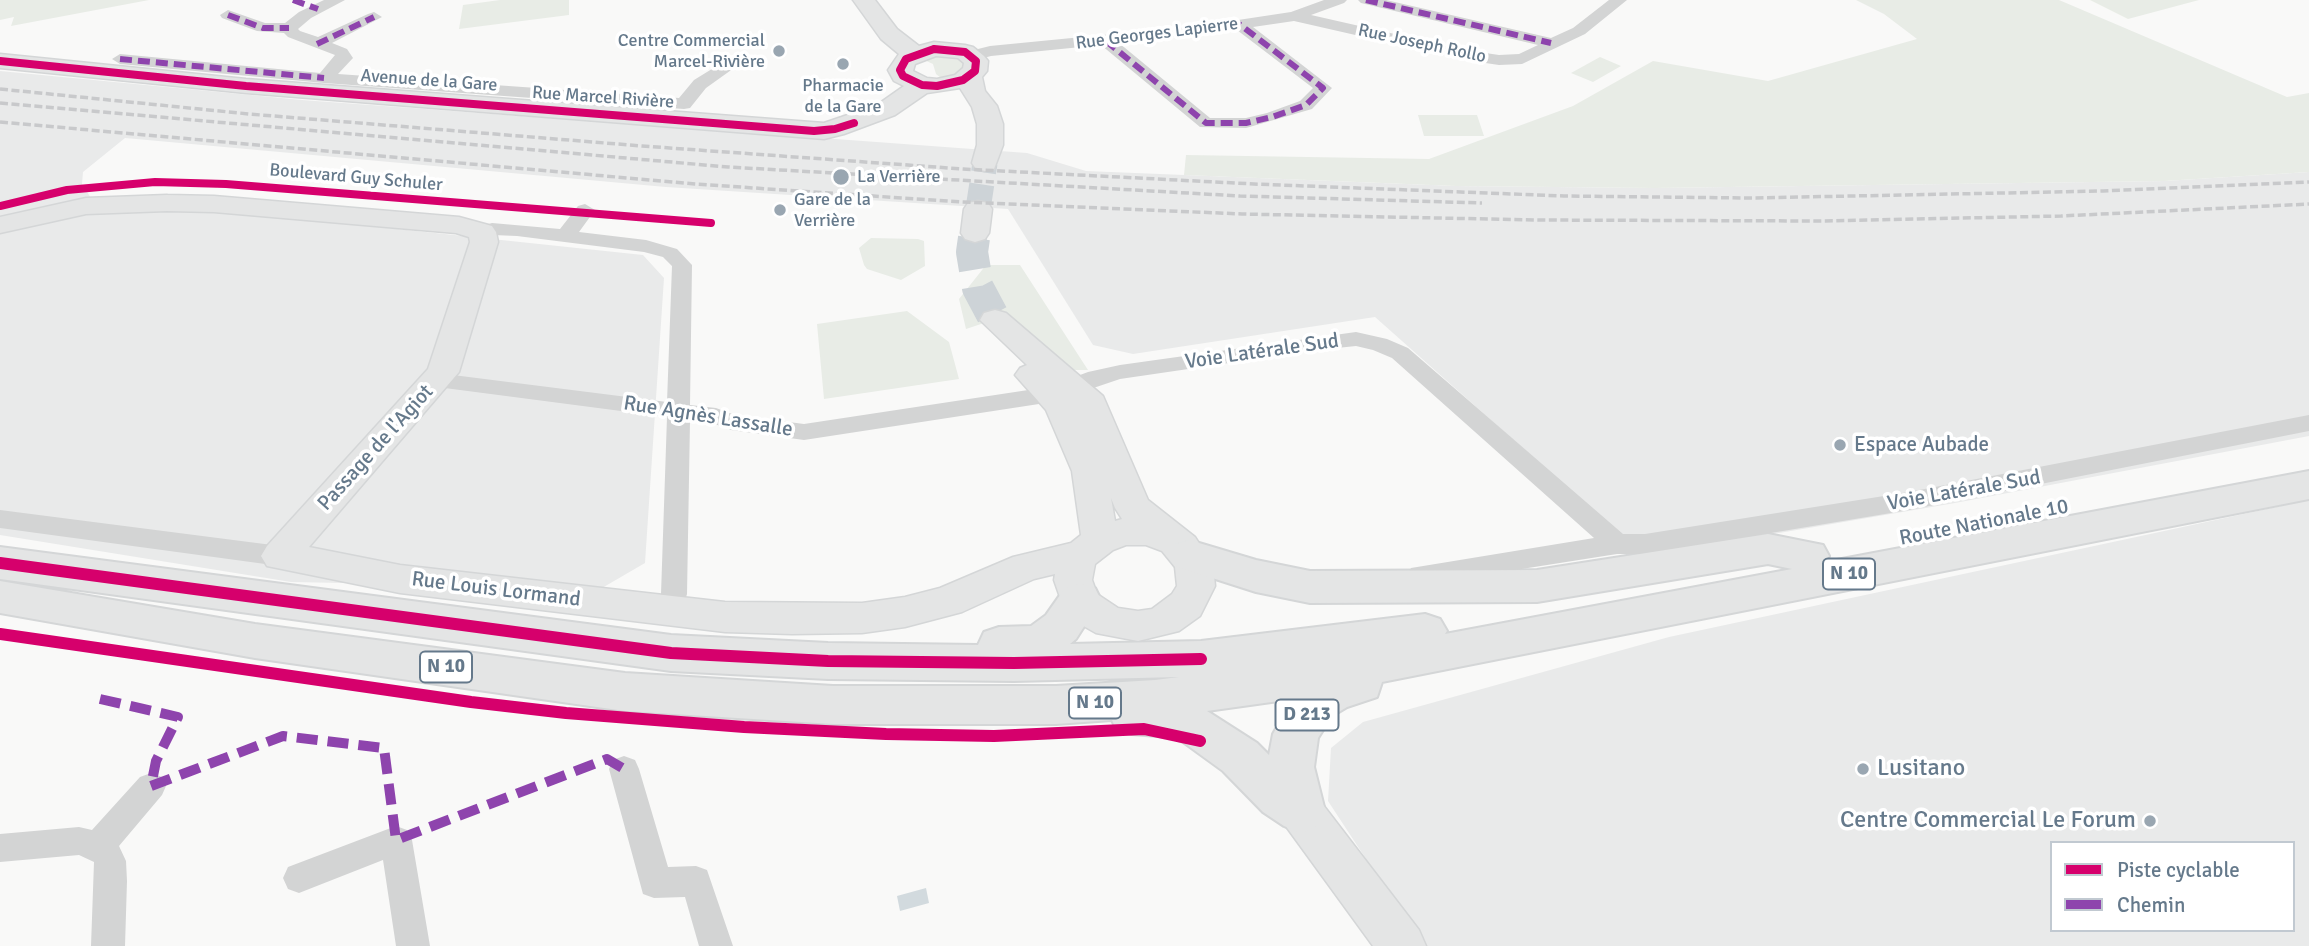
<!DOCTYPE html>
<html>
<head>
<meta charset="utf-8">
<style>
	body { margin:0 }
	#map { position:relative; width:2309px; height:946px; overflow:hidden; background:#f9f9f8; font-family:Signika,sans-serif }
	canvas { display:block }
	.legend { position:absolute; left:2050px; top:841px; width:245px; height:91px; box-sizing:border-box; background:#fff; border:2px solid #c1c9d1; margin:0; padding:9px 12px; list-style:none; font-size:21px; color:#65798b }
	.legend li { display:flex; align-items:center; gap:14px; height:35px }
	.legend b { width:35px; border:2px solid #c1c9d1 }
</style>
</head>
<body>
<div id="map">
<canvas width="2309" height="946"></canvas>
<ul class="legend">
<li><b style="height:9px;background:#d6006c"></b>Piste cyclable</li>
<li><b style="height:9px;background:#8e44ad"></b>Chemin</li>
</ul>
</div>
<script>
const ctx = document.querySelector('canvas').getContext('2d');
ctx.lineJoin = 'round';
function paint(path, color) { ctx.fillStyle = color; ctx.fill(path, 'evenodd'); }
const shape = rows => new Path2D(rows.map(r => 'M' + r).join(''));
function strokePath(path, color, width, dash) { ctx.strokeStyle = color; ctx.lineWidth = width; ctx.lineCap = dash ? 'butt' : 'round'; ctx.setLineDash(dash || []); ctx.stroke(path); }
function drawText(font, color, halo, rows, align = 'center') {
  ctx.font = font + ' Signika,sans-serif'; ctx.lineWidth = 7; ctx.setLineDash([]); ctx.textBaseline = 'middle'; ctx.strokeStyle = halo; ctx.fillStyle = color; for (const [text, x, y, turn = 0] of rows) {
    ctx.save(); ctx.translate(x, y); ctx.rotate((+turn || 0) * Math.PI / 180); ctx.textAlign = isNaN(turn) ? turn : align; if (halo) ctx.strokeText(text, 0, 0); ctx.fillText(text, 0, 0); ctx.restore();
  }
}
paint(shape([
	[0,71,302,100,1027,153,1086,171,1456,186,1655,188,2164,181,2309,172,2309,436,1955,503,1644,556,1375,317,1133,354,1093,345,1008,209,666,187,125,138,83,172,82,184,98,209,199,208,643,255,664,278,645,563,602,588,291,582,0,535],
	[2309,500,2309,946,1423,946,1328,801,1331,748,1363,722,1669,637],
	[2052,843,2293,843,2293,930,2052,930]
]), '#e9eaea');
paint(shape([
	[0,0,149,0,11,26,14,17,0,20],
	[500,0,569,0,569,15,459,29,463,5],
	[1856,0,2059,0,2287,97,2309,93,2309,172,2164,181,1655,188,1456,186,1184,175,1186,155,1429,159,1573,106,1653,61,1768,81,1917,39,1884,14],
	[2090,0,2199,0,2128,19],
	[951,55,964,60,965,74,941,78,936,74,933,64,922,59],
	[1600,57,1621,66,1593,82,1571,73],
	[1418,115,1477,115,1484,136,1424,136],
	[871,238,918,239,924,241,925,266,901,280,867,269,864,265,859,248],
	[986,265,1020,265,1088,370,1069,370,1005,316,966,329,959,299],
	[907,311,949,342,959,379,824,399,817,324]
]), '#e8ece6');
paint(shape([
	[926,888,929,903,900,911,897,896]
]), '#d2dade');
strokePath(shape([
	[978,209,985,163],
	[974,240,975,233]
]), '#cdd3d7', 25, [25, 12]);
strokePath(shape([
	[974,238,972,252,978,288,995,320]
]), '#cdd3d7', 32, [32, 17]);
const secondary = shape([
	[853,0,875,0,897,29,919,46,934,42,965,45,973,47,984,56,988,61,987,71,982,77,985,91,997,106,1003,124,1003,145,994,169,985,171,976,169,972,163,977,145,977,124,972,107,960,88,927,93,895,115,844,134,824,139,246,93,0,68,0,54,246,79,824,123,877,105,904,86,894,81,888,70,899,54,881,39,853,0],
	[936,56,958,58,964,63,963,68,955,75,937,79,927,78,913,71,915,64,936,56],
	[167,195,214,196,459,217,492,226,496,232,498,242,459,372,309,547,400,565,725,602,862,603,905,597,940,588,1013,557,1071,543,1081,535,1072,471,1046,410,1015,375,1020,368,1027,365,980,320,984,313,995,310,1006,313,1103,396,1148,500,1195,537,1213,565,1215,586,1200,616,1179,631,1138,641,1096,633,1073,620,1061,600,1054,580,1055,574,1034,579,962,612,905,627,862,633,792,634,725,632,400,593,267,566,261,556,267,546,428,369,470,242,469,237,456,233,214,212,167,211,86,214,0,233,0,217,86,198,167,195],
	[1111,498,1115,508,1122,519,1115,521,1111,498],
	[1126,545,1146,545,1162,551,1175,567,1177,586,1172,594,1152,609,1138,611,1118,608,1097,594,1092,580,1095,564,1113,550,1126,545],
	[978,201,988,203,992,209,989,233,985,239,975,242,965,239,961,233,964,209,968,203,978,201],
	[1301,791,1317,797,1419,930,1426,946,1373,946,1285,825,1279,811,1285,797,1301,791]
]);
const primary = shape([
	[2309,471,2309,499,1382,682,1377,697,1347,707,1332,716,1318,738,1314,767,1325,811,1318,826,1301,833,1284,826,1263,812,1223,771,1183,742,1171,737,1132,734,1116,729,1112,720,1056,724,833,724,625,711,255,658,0,613,0,581,255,624,625,673,833,686,1056,686,1155,680,1179,677,1014,681,828,679,671,671,0,579,0,547,671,635,828,643,978,645,984,632,999,627,1031,626,1046,615,1065,588,1080,584,1095,588,1101,600,1076,639,1070,644,1201,641,1425,614,1440,619,1447,631,1445,634,1792,569,1768,564,1537,602,1310,603,1256,592,1175,566,1169,555,1175,544,1189,540,1256,560,1310,571,1537,570,1768,534,1823,545,1829,556,1826,562,2309,471],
	[1293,699,1273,734,1269,755,1257,743,1207,711,1293,699]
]);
strokePath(secondary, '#d4d6d7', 3);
strokePath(primary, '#d4d6d7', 4);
paint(shape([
	[324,0,345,0,311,18,298,29,300,31,318,37,368,14,374,12,382,17,332,43,347,49,353,58,338,74,679,98,694,80,720,64,726,63,734,68,706,88,690,108,684,109,324,83,120,64,112,59,120,54,320,73,335,55,288,37,284,33,257,31,222,18,220,15,228,10,265,23,285,23,299,12,324,0],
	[1324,0,1347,0,1344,3,1311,15,1465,50,1499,55,1519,54,1538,45,1361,3,1358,0,1386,0,1551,38,1573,28,1609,0,1627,0,1585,34,1522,64,1499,65,1465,60,1294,21,1253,27,1332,88,1312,109,1246,128,1200,127,1101,45,991,56,972,61,964,56,966,52,990,46,1205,25,1291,12,1324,0],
	[1237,30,1313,88,1300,101,1267,113,1246,118,1210,118,1119,43,1237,30],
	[585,204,595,210,579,232,646,240,677,249,692,265,690,405,716,408,735,415,804,424,1048,387,1088,372,1120,365,1356,332,1387,339,1408,348,1623,534,1645,534,1909,492,2309,415,2309,431,1909,510,1645,554,1617,554,1420,585,1411,582,1407,575,1411,568,1594,538,1392,358,1373,350,1356,346,1318,350,1120,379,1052,402,804,440,731,430,712,423,690,421,687,594,680,617,670,621,660,617,656,610,661,594,667,417,437,387,429,385,426,380,429,375,437,373,667,402,672,266,663,257,644,252,517,236,493,235,482,238,475,236,472,232,475,228,492,223,560,229,578,206,585,204],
	[0,510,280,546,289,549,293,556,289,563,280,566,0,528,0,510],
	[624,756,635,760,639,769,668,867,696,866,707,870,733,946,699,946,685,897,654,898,643,894,609,769,613,760,624,756],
	[151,773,162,777,166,786,162,795,119,846,126,861,127,881,125,946,91,946,94,862,79,855,0,862,0,834,79,827,92,830,140,777,151,773],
	[396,826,407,830,412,840,430,946,396,946,383,860,299,893,288,889,283,878,288,867,396,826]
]), '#d3d4d4');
paint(secondary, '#e4e5e5');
paint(primary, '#e4e5e5');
strokePath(shape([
	[0,89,249,114,642,146,963,169,1254,184,1564,196,1752,198,2103,191,2309,182],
	[0,103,728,167,1240,196,1482,203],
	[0,122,695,184,962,202,1242,214,1536,220,1820,221,2061,216,2309,204]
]), '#c8c9cb', 3.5, [8, 3.5]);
strokePath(shape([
	[293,0,318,9],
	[1366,0,1551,43],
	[228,15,263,28,289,28],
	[1106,41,1206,123,1246,123,1272,117,1306,105,1323,88,1239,24],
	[317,44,374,17],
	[120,59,324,78]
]), '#8e44ad', 6, [12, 6]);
strokePath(shape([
	[100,699,178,717,156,761,151,786],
	[151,786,283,736,384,748,396,840,607,759,624,769]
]), '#8e44ad', 10, [21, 10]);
strokePath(shape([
	[934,49,965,52,976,61,975,71,963,80,937,86,922,85,903,76,900,70,906,59,934,49],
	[0,61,246,86,814,131,835,129,854,123],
	[0,206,67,190,155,182,226,184,711,223]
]), '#d6006c', 8);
strokePath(shape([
	[0,563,671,653,828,661,1014,663,1201,659],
	[0,634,471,702,566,713,744,727,886,734,994,736,1144,729,1200,741]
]), '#d6006c', 12);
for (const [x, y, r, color] of [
	[779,51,7,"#99a6b1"],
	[843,64,7,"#99a6b1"],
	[841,177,9,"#99a6b1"],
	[780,210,7,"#99a6b1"],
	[1840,445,7,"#99a6b1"],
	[1863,769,7,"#99a6b1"],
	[2150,821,7,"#99a6b1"]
]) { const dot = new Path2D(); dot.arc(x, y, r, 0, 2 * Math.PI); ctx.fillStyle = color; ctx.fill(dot); strokePath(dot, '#fff', 2.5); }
drawText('18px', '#65798b', '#fff', [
	["Rue Georges Lapierre",1157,34,-7],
	["Rue Joseph Rollo",1422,44,12],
	["Avenue de la Gare",429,81,4],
	["Rue Marcel Rivière",603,98,4],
	["Boulevard Guy Schuler",356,178,5]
]);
drawText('18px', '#65798b', '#fff', [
	["Centre Commercial",765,41,"right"],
	["Marcel-Rivière",765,62,"right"],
	["Pharmacie",843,86,"center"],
	["de la Gare",843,107,"center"],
	["La Verrière",857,177],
	["Gare de la",794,200],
	["Verrière",794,221]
], 'left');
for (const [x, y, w] of [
	[1849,574,52],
	[446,667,52],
	[1095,703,52],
	[1307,715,63]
]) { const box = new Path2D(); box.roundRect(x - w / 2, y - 15.5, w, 31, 5); ctx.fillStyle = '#fff'; ctx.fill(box); strokePath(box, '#65798b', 2); }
drawText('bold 19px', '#65798b', null, [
	["N 10",1849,574],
	["N 10",446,667],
	["N 10",1095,703],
	["D 213",1307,715]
]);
drawText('21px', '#65798b', '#fff', [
	["Voie Latérale Sud",1262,352,-8],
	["Rue Agnès Lassalle",708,417,9],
	["Passage de l'Agiot",376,448,-48],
	["Voie Latérale Sud",1964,491,-10],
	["Route Nationale 10",1984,523,-11],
	["Rue Louis Lormand",496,590,7]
]);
drawText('21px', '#65798b', '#fff', [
	["Espace Aubade",1854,445]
], 'left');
drawText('24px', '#65798b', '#fff', [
	["Lusitano",1877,769],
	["Centre Commercial Le Forum",2136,821,"right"]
], 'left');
</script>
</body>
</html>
